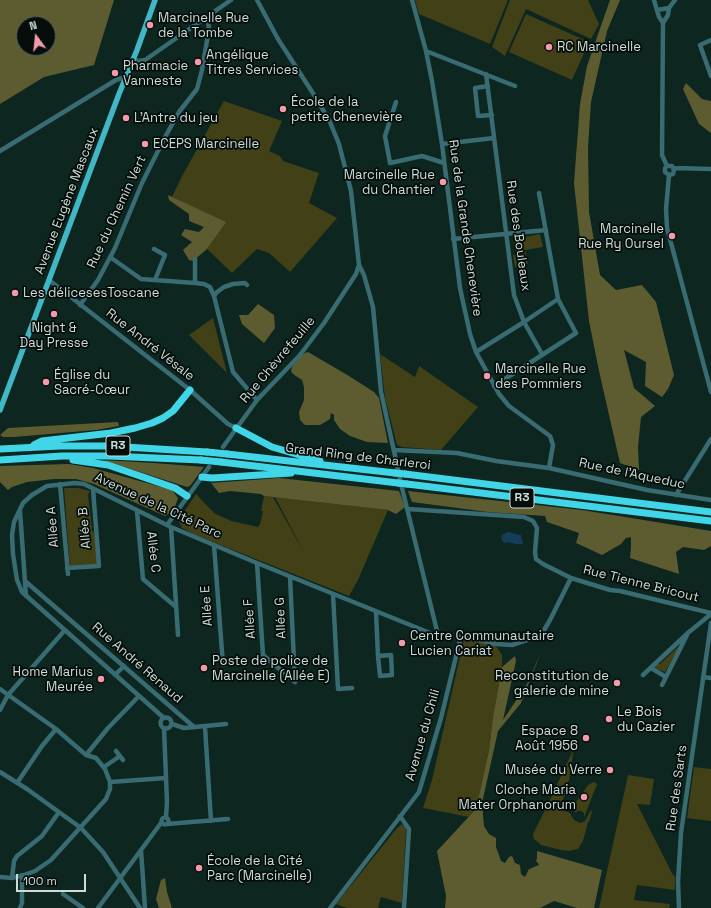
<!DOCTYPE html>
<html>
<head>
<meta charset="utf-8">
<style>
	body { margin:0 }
	#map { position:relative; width:711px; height:908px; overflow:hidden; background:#0d261f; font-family:"Space Grotesk",sans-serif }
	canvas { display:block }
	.north { position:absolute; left:16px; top:16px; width:40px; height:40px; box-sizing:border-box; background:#040d0a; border:1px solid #55605c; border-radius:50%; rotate:345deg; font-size:11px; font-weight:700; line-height:16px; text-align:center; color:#cedcd8 }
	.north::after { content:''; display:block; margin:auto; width:14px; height:18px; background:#f39aab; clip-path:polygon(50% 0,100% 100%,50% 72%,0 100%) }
	.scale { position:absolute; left:16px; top:874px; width:70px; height:18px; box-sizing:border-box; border:2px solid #cedcd8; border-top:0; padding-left:5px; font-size:12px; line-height:14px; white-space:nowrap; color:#cedcd8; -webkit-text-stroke:3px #040d0a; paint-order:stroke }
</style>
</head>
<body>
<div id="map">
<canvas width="711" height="908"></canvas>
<div class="north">N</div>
<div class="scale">100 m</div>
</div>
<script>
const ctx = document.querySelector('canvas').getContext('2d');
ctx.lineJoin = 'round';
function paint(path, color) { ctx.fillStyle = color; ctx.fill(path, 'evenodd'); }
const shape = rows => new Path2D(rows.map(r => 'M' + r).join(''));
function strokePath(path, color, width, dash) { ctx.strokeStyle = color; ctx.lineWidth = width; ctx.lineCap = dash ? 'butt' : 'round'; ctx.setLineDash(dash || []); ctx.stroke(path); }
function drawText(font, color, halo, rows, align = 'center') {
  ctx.font = font + ' "Space Grotesk",sans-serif'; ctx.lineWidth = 3.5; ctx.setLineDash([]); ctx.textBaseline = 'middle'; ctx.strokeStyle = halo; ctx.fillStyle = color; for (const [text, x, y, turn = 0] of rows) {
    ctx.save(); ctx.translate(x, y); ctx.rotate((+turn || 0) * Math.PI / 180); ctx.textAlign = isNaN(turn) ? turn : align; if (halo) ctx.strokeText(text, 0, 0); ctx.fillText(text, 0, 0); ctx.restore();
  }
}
paint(shape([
	[415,0,508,0,490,44,419,14],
	[510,0,588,0,599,24,591,39,526,9,505,56,492,47],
	[526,14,589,42,572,80,509,52],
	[224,101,282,121,269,151,280,156,283,161,319,173,309,203,337,218,290,272,269,253,257,249,232,273,207,249,225,222,172,197,182,176],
	[540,234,543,247,525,250,528,264,515,267,513,255,516,254,513,239],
	[213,318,227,373,189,335],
	[380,354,415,377,419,366,478,407,441,450,402,447,397,445,385,398],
	[64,488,78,488,90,491,88,495,92,530,95,535,98,563,94,566,70,568],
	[196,494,214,513,231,521,258,527,260,524,263,511,261,511,264,496,273,497,305,554,275,497,388,510,358,580,349,596,193,534,182,528,179,522,181,516],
	[464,639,496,646,502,655,502,667,493,717,489,750,476,809,469,817,423,808,432,780],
	[683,642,665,672,657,669,655,667,657,664,660,664],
	[574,748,569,779,566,792,560,806,549,802],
	[694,767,711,769,711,821,687,818],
	[628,775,654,779,650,805,637,804,673,875,675,876,675,890,637,885,634,900,670,904,669,908,599,908],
	[594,782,597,784,585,815,584,817,584,813,581,811,578,811,575,813,574,807,576,802,588,785],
	[548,804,570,813,574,820,581,823,585,821,591,810,592,812,589,822,587,823,587,826,583,841,578,849,569,851,561,850,541,845,534,839,533,834],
	[402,824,406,827,406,830,402,903,381,897,378,908,347,908,336,904,397,828]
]), '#414016');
paint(shape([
	[0,0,114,0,94,65,44,77,0,104],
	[24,24,48,24,48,48,24,48],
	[610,0,620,0,607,31,591,102,588,147,589,212,600,275,616,290,642,285,656,302,674,375,668,389,662,397,645,386,646,362,624,350,634,388,655,406,641,417,638,447,639,470,620,463,599,371,589,321,574,183,580,104,587,66],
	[686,83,702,99,711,101,711,133,699,124,683,89],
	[168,195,226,222,207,249,193,261,189,260,183,250,192,242,181,235,185,229,199,232,204,227,189,221,189,214,169,200],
	[258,304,274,315,275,328,264,343,242,324,239,315,248,315],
	[308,352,349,376,374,392,379,398,388,443,367,442,350,436,340,429,334,420,334,415,331,413,330,419,320,425,305,425,300,420,299,412,304,400,304,387,302,380,293,374,291,371,292,367,300,357,305,353],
	[118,422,119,426,96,430,14,437,3,437,0,435,8,428],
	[103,460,154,463,204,467,190,486,187,487],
	[69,464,93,468,172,490,178,498,174,510,165,516,94,484,76,479,54,479,27,482,12,487,8,490,0,482,0,466],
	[279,478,399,491,405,507,396,514,388,510,264,496,261,494,230,491,219,493,211,483],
	[408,491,582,510,711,531,711,546,704,550,683,547,676,552,679,574,630,558,631,547,631,537,626,538,621,544,602,555,576,543,579,533,547,522,545,516,488,512,412,502],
	[541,652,521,703,498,731,482,803,484,826,489,834,496,838,496,847,501,861,505,863,509,857,512,856,515,863,520,865,521,874,525,877,529,869,539,865,538,863,536,861,537,858,537,851,602,870,594,908,577,908,554,901,540,908,445,908,446,896,437,851,476,809,489,750,493,717,502,667,515,656,516,661,503,720,527,684],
	[165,878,167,892,172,908,159,908,156,899,161,880]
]), '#5d5c31');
paint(shape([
	[508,532,521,535,523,544,516,544,508,542,504,543,501,539,502,535]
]), '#163d57');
strokePath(shape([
	[412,0,426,51,432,81,442,144,460,288,470,334,476,352,499,394,509,406,550,436,553,445,549,468],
	[654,0,659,17,663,23,662,155,667,166],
	[657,10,669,8],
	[663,23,668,15,669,8,675,0],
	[711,40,700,45,711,76],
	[426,51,515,86],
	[133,60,140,61,145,60,231,0],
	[486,74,514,295,524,322,542,354],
	[488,86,475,88,478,116,492,115],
	[396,102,385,136,390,163,422,156,444,163],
	[442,144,494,138],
	[0,151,116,80,122,78,126,78],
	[667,166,672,166,674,170,673,174,669,175],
	[667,166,665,168,665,172,669,175],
	[674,168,711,169],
	[669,175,666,209,667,228,711,392],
	[453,239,546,230],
	[154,249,165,255,155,280],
	[110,257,141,279,195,283,204,284,210,287,214,296,233,372,257,400],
	[49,280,190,390,228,424,236,428],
	[195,283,195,259],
	[214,296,217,292,224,287,233,284,245,283,247,285],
	[80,305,98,280,115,248,142,183,164,139,179,112,197,89,202,70,209,29,208,21,206,17],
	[476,352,524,322,558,299],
	[494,386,576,333,558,299,539,193],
	[223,447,257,400,300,355,324,323,356,274,359,265],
	[394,450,457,453,496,461,549,468,647,490,711,500],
	[60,484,68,574],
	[676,495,711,439],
	[408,509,524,517,533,521,537,528,535,552,536,559,543,564,571,578,610,590,620,591,711,613],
	[20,511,26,596],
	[137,511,143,579,176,607],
	[167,525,209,467],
	[171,527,178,635],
	[214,545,223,665],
	[257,563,263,655,295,682],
	[67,568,99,566,93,489],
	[290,577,295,682],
	[25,581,194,727],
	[333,594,338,689,352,688],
	[376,612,378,656,380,676,392,675,391,655,378,656],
	[651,668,666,677],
	[115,675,124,666],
	[643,675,689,632,711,614],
	[703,677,711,678],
	[662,685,687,635],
	[0,689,56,729,86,755,96,758,105,769,110,782,110,789,106,799,51,860,35,871,24,875,12,878,0,877],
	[0,710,8,695,65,630],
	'160.5 723a5.5 5.5 0 1 1 11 0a5.5 5.5 0 1 1-11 0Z',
	[164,718,22,592,17,580,13,554,12,535,14,522,23,503,32,495,47,486,75,483,84,484,171,527,257,563,435,635,437,631,403,492,381,392,373,307,364,275,359,265,351,191,339,144,330,122,316,98,278,39,257,0],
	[172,724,184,728,226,724],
	[205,727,211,821],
	[164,728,167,802,166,817],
	[116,751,123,760],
	[86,755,108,728,139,696],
	[104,767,120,756],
	[0,772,27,789,81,828,103,852,140,908],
	[110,782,166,778],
	[17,783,42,746,56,729],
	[400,816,409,829,404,908],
	'161.5 821a3.5 3.5 0 1 1 7 0a3.5 3.5 0 1 1-7 0Z',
	[167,824,228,819],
	[141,850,145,908],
	[12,878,14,861,17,856,42,836,59,812],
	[63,894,83,908],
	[20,908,22,903,22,876],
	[98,908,161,823],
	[330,908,419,792,441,718,461,636,496,644,512,645,536,637,543,632,550,620,571,578],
	[679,908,678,881,681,833,711,623]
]), '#396b72', 4.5);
strokePath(shape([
	[0,410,119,94,137,50,155,0]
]), '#41b7c6', 5.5);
strokePath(shape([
	[236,428,272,447,320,461],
	[34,445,42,441,111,433,135,428,152,423,163,418,173,411,190,390],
	[0,449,60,446,109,446,207,452],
	[227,454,395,473],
	[0,460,62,456,109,456,201,460],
	[73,460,108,465,175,488,187,496],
	[221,462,398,483],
	[405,474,711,512],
	[202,477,212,478,291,473],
	[407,484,711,521]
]), '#40d5e7', 7);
strokePath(shape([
	[207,452,227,454],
	[201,460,221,462],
	[395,473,405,474],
	[398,483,407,484]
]), '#40d5e7', 7);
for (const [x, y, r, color] of [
	[150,25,4,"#f39aab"],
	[549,47,4,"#f39aab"],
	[198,62,4,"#f39aab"],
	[115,73,4,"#f39aab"],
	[283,109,4,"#f39aab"],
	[126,118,4,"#f39aab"],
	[145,144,4,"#f39aab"],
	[443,182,4,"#f39aab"],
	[672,236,4,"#f39aab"],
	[15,293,4,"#f39aab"],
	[54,314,4,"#f39aab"],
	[487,376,4,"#f39aab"],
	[46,382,4,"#f39aab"],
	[402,643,4,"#f39aab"],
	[204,668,4,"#f39aab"],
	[101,679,4,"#f39aab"],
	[617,683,4,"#f39aab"],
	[609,719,4,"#f39aab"],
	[586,738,4,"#f39aab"],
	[610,770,4,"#f39aab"],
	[584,797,4,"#f39aab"],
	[199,868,4,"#f39aab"]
]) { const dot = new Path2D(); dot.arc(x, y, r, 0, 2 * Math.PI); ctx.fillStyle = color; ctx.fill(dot); strokePath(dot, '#040d0a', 1.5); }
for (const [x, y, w] of [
	[118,446,24],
	[522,498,24]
]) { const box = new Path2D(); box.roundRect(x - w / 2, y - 10, w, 20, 3); ctx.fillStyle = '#040d0a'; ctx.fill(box); strokePath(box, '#cedcd8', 1); }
drawText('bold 12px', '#cedcd8', null, [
	["R3",118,446],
	["R3",522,498]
]);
drawText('13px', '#cedcd8', '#040d0a', [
	["Marcinelle Rue",158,18],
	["de la Tombe",158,33],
	["RC Marcinelle",557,47],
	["Angélique",206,55],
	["Titres Services",206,70],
	["Pharmacie",123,66],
	["Vanneste",123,81],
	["École de la",291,102],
	["petite Chenevière",291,117],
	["L'Antre du jeu",134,118],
	["ECEPS Marcinelle",153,144],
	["Marcinelle Rue",435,175,"right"],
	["du Chantier",435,190,"right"],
	["Marcinelle",664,229,"right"],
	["Rue Ry Oursel",664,244,"right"],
	["Les délicesesToscane",23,293],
	["Night &",54,328,"center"],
	["Day Presse",54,343,"center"],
	["Marcinelle Rue",495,369],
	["des Pommiers",495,384],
	["Église du",54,375],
	["Sacré-Cœur",54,390],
	["Centre Communautaire",410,636],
	["Lucien Cariat",410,651],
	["Poste de police de",212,661],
	["Marcinelle (Allée E)",212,676],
	["Home Marius",93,672,"right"],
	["Meurée",93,687,"right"],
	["Reconstitution de",609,676,"right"],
	["galerie de mine",609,691,"right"],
	["Le Bois",617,712],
	["du Cazier",617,727],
	["Espace 8",578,731,"right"],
	["Août 1956",578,746,"right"],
	["Musée du Verre",602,770,"right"],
	["Cloche Maria",576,790,"right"],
	["Mater Orphanorum",576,805,"right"],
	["École de la Cité",207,861],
	["Parc (Marcinelle)",207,876]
], 'left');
drawText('13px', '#cedcd8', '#040d0a', [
	["Avenue Eugène Mascaux",67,201,-69],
	["Rue du Chemin Vert",117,212,-65],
	["Rue de la Grande Chenevière",465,228,82],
	["Rue des Bouleaux",518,236,82],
	["Rue André Vésale",150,345,38],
	["Rue Chèvrefeuille",278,360,-50],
	["Grand Ring de Charleroi",358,457,7],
	["Rue de l'Aqueduc",632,474,12],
	["Avenue de la Cité Parc",158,506,25],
	["Allée A",53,527,-95],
	["Allée B",85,528,-95],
	["Allée C",153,552,83],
	["Rue Tienne Bricout",641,584,14],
	["Allée E",207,606,-94],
	["Allée G",281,618,-93],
	["Allée F",250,619,-94],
	["Rue André Renaud",137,663,41],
	["Avenue du Chili",423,735,-74],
	["Rue des Sarts",677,788,-82]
]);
</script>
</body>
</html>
